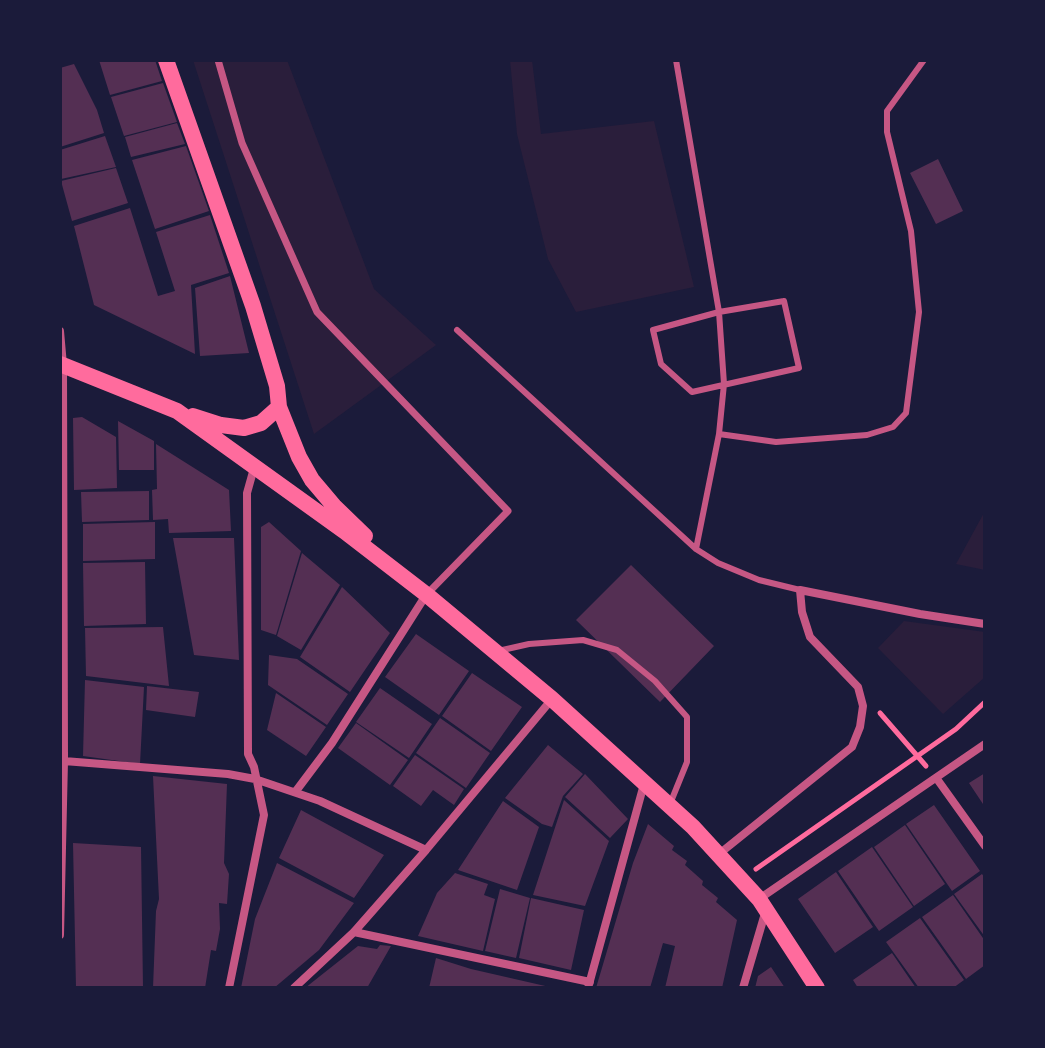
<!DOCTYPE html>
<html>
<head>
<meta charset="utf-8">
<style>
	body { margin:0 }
	#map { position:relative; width:1045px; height:1048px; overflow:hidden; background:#1b1b3a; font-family:Roboto,sans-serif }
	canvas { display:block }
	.frame { position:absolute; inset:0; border:62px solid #1b1b3a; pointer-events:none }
</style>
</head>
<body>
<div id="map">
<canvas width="1045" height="1048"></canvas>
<div class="frame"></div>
</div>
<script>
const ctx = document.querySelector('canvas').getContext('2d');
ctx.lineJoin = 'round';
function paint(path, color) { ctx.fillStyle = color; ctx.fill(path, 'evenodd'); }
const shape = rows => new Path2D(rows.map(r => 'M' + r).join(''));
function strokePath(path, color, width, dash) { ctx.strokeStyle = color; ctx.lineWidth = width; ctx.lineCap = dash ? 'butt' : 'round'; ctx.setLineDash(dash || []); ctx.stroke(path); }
paint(shape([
	[193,60,287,60,374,289,436,345,314,434],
	[510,60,532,60,541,134,654,121,694,287,576,312,548,259,517,134],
	[985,511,985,570,956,564],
	[904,621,985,632,985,677,943,714,878,648]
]), '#2a1e3b');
paint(shape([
	[99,60,155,60,162,81,110,95],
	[74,64,97,110,104,133,60,147,60,68],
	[163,83,177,122,124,136,111,97],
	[177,123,185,144,131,157,125,137],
	[105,136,116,167,61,179,60,150],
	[186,146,209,211,155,229,132,160],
	[938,159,963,211,936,224,910,173],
	[116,168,128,203,72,221,61,181],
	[130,208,158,296,175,291,156,232,210,215,229,273,191,285,195,354,94,305,74,226],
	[230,276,249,353,200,356,195,288],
	[82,417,116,437,117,488,74,490,73,418],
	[118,421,154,441,154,470,119,470],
	[156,444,229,490,231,531,169,533,168,519,153,520,152,490,157,489],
	[149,491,149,520,82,522,81,492],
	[155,522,155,559,83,561,83,524],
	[269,522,301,551,276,635,261,630,261,527],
	[173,538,234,538,239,660,194,655],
	[302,553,340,585,301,650,277,636],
	[145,562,146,624,84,626,83,563],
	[631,565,714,646,660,702,576,620],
	[342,587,390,633,350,692,300,657],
	[163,627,169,686,86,676,85,628],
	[416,634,469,671,439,715,385,677],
	[269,655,297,659,348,694,327,725,268,685],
	[472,673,522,707,491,751,442,716],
	[85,680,144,687,140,764,83,756],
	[147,686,199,692,195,717,146,710],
	[380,688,432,724,409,758,356,722],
	[276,693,326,727,306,756,267,730],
	[440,718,490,753,466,788,416,753],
	[356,723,408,760,390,785,338,748],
	[548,745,583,774,563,796,552,827,542,824,505,798],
	[415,755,464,789,454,805,433,790,421,806,393,786],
	[985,773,985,807,969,783],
	[585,774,628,819,610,838,565,797],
	[153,776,227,784,224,863,229,874,227,904,219,903,220,929,216,951,211,950,205,988,153,988,156,911,159,899],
	[564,800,609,841,585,906,533,895],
	[503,801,539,827,517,890,458,870],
	[934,805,980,871,952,891,906,824],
	[301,810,384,855,354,898,279,858],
	[648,824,674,846,672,850,687,861,685,865,703,881,702,885,718,898,716,902,737,920,722,988,665,988,675,946,663,943,650,988,596,988,633,863],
	[905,825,945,884,914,906,874,847],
	[73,843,141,847,143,988,76,988],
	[872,847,913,907,879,931,838,871],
	[277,863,354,903,319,950,274,988,241,988,255,919],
	[836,872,873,927,835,953,798,899],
	[455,873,488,884,484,895,495,899,483,951,418,936,437,893],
	[982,874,985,878,985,937,954,894],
	[500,889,530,898,516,958,485,951],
	[953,895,985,941,985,965,966,979,922,917],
	[531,898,584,910,571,970,519,958],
	[920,918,964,980,953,988,919,988,886,942],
	[380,945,391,946,367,988,305,988,358,946,377,949],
	[892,953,916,988,858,988,853,980],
	[436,958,471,969,554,988,429,988],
	[771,967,785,988,755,988,758,976]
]), '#542f53');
strokePath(shape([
	[880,713,926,766],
	[756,869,956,729,985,702]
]), '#ff6b9d', 5);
strokePath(shape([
	[676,60,719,312,724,384,719,434,696,549],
	[784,301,799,368,692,392,661,364,653,330,719,312,784,301],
	[457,330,696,549,718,563,759,580,800,590],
	[719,434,776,442,867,435,893,427,906,413,919,312,911,231,887,132,887,111,924,60],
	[498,651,529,644,583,640,617,650,655,681,687,717,687,762,670,804]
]), '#c65784', 6);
strokePath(shape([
	[218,60,242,143,317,312,508,511,428,593]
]), '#c65784', 7);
strokePath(shape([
	[60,331,63,365,64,761,60,935],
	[64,761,228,774,255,779,320,801,426,850],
	[937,779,985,846],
	[296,791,332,743,426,595],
	[719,854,852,747,860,727,863,706,858,687,810,637,802,612,800,590,920,614,985,624],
	[759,899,985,744],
	[354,932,590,982],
	[229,988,264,815,254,767,248,754,247,493,254,468],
	[294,988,354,932,426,850,552,699],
	[588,988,644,784],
	[743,988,766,910]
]), '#c65784', 8);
strokePath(shape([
	[166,60,253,306,277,386,279,407,299,457,312,480,334,506,365,536],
	[60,364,177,411,344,531,427,595,552,699,693,827,759,899,817,988],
	[193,416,221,425,244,428,261,423,279,407]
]), '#ff6b9d', 16);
</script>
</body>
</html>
